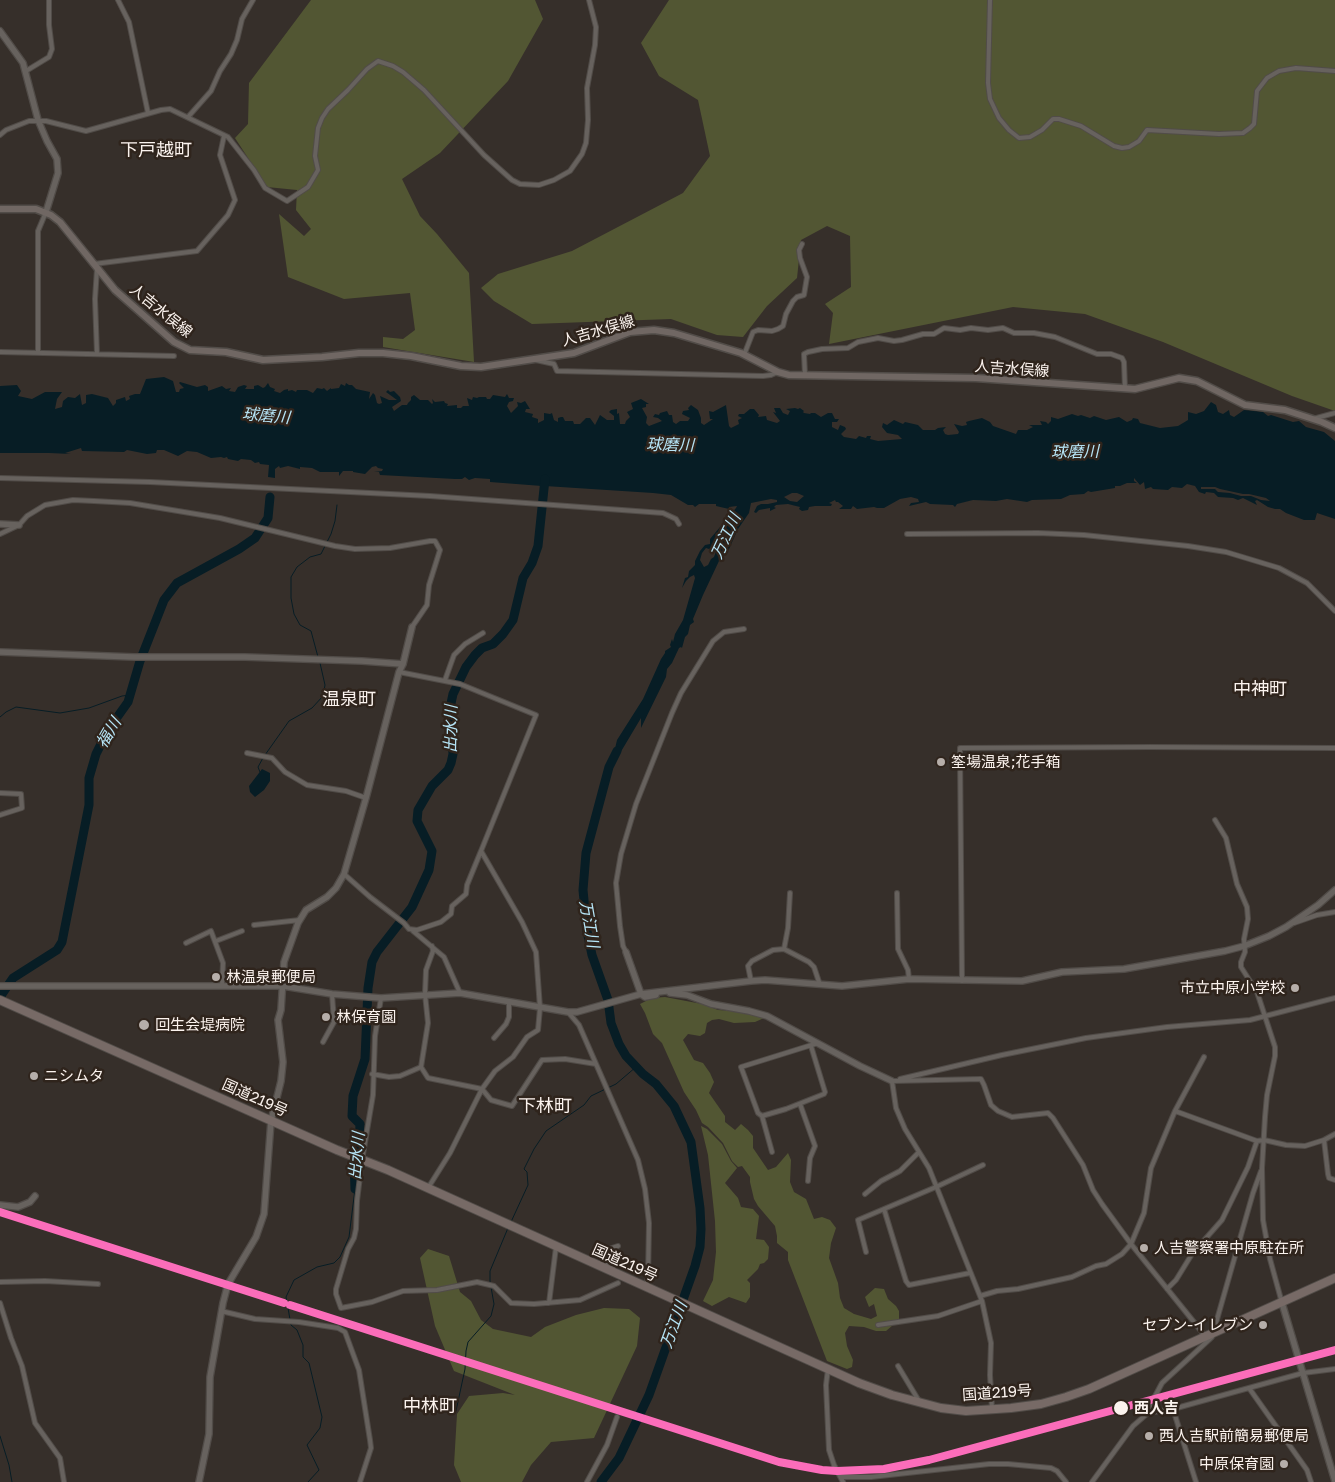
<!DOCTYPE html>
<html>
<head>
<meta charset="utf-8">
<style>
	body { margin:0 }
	canvas { display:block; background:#362f2a }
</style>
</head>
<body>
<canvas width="1335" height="1482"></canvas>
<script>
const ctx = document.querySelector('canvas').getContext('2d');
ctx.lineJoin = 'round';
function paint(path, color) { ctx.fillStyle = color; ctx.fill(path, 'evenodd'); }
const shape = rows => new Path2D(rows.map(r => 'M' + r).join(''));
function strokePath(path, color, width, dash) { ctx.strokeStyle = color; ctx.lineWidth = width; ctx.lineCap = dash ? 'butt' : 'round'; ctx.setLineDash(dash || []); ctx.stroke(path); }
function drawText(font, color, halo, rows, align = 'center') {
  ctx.font = font + ' "Golos Text","Noto Sans JP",sans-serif'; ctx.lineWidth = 5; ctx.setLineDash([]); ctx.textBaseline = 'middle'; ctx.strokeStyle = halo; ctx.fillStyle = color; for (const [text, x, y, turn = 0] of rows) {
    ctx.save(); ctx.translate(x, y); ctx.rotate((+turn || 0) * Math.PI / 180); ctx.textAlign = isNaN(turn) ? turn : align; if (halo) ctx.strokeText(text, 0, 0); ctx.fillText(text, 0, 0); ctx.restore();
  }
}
paint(shape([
	[311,0,535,0,543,19,508,81,440,153,402,179,420,216,437,234,469,273,474,362,383,347,383,337,403,339,415,330,410,293,344,299,288,277,279,214,304,236,311,229,296,210,297,190,267,187,235,138,248,124,249,83],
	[669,0,1335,0,1335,411,1292,396,1163,342,1085,314,1013,307,829,344,833,313,825,304,851,287,850,236,827,226,801,240,797,278,767,306,743,337,717,335,671,319,532,324,494,301,481,288,498,274,572,251,683,193,710,156,698,100,659,76,641,43],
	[665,997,702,1004,718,1010,733,1011,761,1016,764,1018,755,1022,734,1023,719,1019,712,1020,707,1023,705,1033,700,1036,688,1034,683,1040,694,1060,703,1063,710,1073,714,1082,709,1093,725,1116,725,1122,735,1130,741,1124,748,1130,753,1136,753,1148,768,1170,776,1167,788,1153,791,1160,790,1182,794,1192,806,1199,814,1219,822,1217,830,1220,836,1228,831,1243,829,1258,838,1283,840,1298,844,1308,854,1314,871,1319,877,1316,874,1304,869,1307,865,1297,875,1288,884,1289,888,1299,896,1306,899,1311,899,1320,886,1331,876,1331,864,1327,849,1326,845,1333,847,1346,853,1360,852,1367,847,1369,827,1361,788,1260,788,1252,777,1243,777,1236,775,1226,758,1206,754,1199,750,1182,750,1177,742,1166,738,1167,732,1161,723,1143,708,1127,702,1123,696,1110,684,1092,662,1043,653,1034,645,1013,640,1004,652,998],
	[701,1126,707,1129,722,1144,731,1161,737,1168,725,1183,738,1198,741,1207,753,1209,759,1216,756,1239,764,1240,769,1247,768,1259,764,1263,760,1264,758,1269,747,1280,750,1283,750,1297,746,1303,729,1297,712,1306,703,1301,713,1280,716,1252,715,1221,708,1155],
	[428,1249,449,1256,460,1292,471,1301,481,1320,493,1329,531,1337,545,1327,576,1315,604,1308,629,1309,640,1318,637,1346,594,1438,551,1442,531,1465,522,1482,461,1482,454,1465,457,1414,469,1396,503,1393,515,1395,454,1371,435,1326,420,1258]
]), '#525633');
paint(shape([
	[164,377,173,381,176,392,179,392,180,389,184,388,179,383,180,382,197,387,205,385,208,387,208,391,222,386,226,389,231,388,229,391,235,392,238,387,244,385,247,386,245,389,254,389,254,386,258,385,263,388,265,387,268,383,270,387,275,389,274,391,280,393,284,390,288,389,288,391,292,390,296,392,297,390,307,390,313,393,317,388,322,389,324,388,327,391,331,388,331,389,339,388,341,384,345,386,346,383,349,385,352,385,356,389,370,392,369,399,373,393,375,395,377,403,379,404,382,403,380,396,389,400,397,400,386,392,388,390,390,392,394,391,400,397,401,401,392,407,394,411,402,405,407,405,408,403,411,400,411,397,414,395,420,400,428,400,432,404,433,403,432,399,435,402,444,401,445,403,448,404,447,406,457,405,457,408,461,408,463,406,469,406,467,398,472,400,473,397,477,398,479,397,486,397,487,399,490,399,493,395,505,397,507,394,509,398,514,398,513,401,509,402,507,406,511,413,518,406,517,402,521,403,525,401,530,409,526,409,525,412,533,414,532,417,538,419,538,423,544,420,544,413,550,414,552,413,554,420,558,422,558,418,561,417,563,417,565,421,573,421,574,424,580,424,586,418,590,418,595,425,600,415,607,420,614,420,614,416,609,412,611,410,617,409,617,414,619,413,620,424,625,424,626,421,630,417,627,412,633,409,631,403,641,399,649,404,646,404,646,407,642,408,647,417,646,423,649,426,662,421,658,418,653,417,655,414,659,415,660,413,667,411,669,415,672,415,673,422,676,424,680,421,688,421,690,418,682,414,683,411,689,410,688,408,691,405,698,410,701,418,701,423,704,425,713,419,710,419,709,411,713,412,726,405,729,426,731,428,739,424,738,420,742,418,738,416,739,414,744,414,750,409,754,409,759,415,758,417,766,416,767,420,777,423,780,421,773,412,776,413,774,408,780,408,783,413,788,415,790,411,786,409,795,408,798,409,800,408,804,411,803,412,804,413,810,414,811,413,815,413,821,417,828,413,832,413,835,419,839,419,837,422,832,422,832,427,838,430,840,425,845,427,846,429,841,434,844,437,856,439,859,436,866,438,867,436,871,436,870,439,878,441,902,439,898,435,887,433,882,427,883,423,887,425,894,420,903,424,905,422,918,425,923,430,935,430,938,428,946,427,943,430,945,434,948,435,958,434,959,432,954,424,962,426,967,425,966,422,969,421,982,418,990,422,993,426,1016,434,1018,430,1027,430,1033,427,1029,425,1042,425,1040,421,1046,422,1048,424,1051,421,1051,417,1058,419,1072,414,1078,416,1081,415,1090,418,1094,416,1106,420,1119,417,1127,422,1132,420,1133,418,1138,419,1140,423,1160,428,1178,426,1188,420,1188,412,1196,414,1204,411,1211,402,1216,405,1218,412,1223,414,1229,410,1230,415,1234,417,1244,410,1263,412,1268,416,1271,415,1293,422,1299,421,1306,427,1324,432,1335,441,1335,519,1317,513,1315,520,1304,520,1286,513,1280,509,1275,509,1268,507,1257,500,1255,501,1257,505,1243,498,1238,500,1233,498,1218,497,1214,493,1206,492,1205,494,1199,492,1195,486,1187,484,1182,488,1172,487,1168,490,1153,489,1151,487,1145,489,1144,482,1140,485,1134,478,1134,481,1137,483,1127,483,1120,486,1115,486,1115,488,1091,492,1088,491,1084,494,1070,495,1061,499,1032,500,1027,502,1007,499,996,501,973,500,957,504,955,507,953,505,930,504,926,502,909,506,911,503,919,502,918,499,911,497,900,499,884,508,877,508,874,507,857,509,853,506,851,509,839,509,843,506,838,502,836,502,835,500,829,503,832,504,831,506,815,506,809,507,808,510,802,511,799,509,800,507,788,504,776,505,774,507,776,508,770,511,770,508,759,510,756,513,754,512,757,506,761,504,768,504,777,502,777,500,771,499,751,503,749,513,738,529,729,549,719,561,703,595,693,619,694,622,690,625,688,634,685,637,682,648,681,647,679,648,672,663,667,669,666,677,641,728,641,718,610,770,617,740,643,699,661,659,665,653,665,651,671,647,670,645,672,639,673,642,675,634,683,620,695,578,694,575,690,577,686,581,682,588,685,578,688,577,689,571,695,565,695,561,700,551,705,545,710,544,710,539,736,508,737,506,729,507,729,509,716,506,716,504,699,504,695,507,693,505,688,505,671,495,653,493,545,486,544,491,542,491,542,486,490,482,490,479,475,478,469,480,465,477,462,479,455,479,380,475,379,472,374,472,382,471,383,469,378,468,376,466,372,467,365,474,353,472,353,471,343,471,339,476,339,472,320,472,312,468,300,467,300,469,288,466,280,468,279,466,275,469,275,478,268,477,269,465,260,464,259,462,255,463,251,460,241,459,238,461,228,459,227,457,224,458,221,457,211,458,197,452,187,451,178,456,164,450,157,450,156,453,147,454,127,450,124,452,82,451,81,448,65,453,71,454,49,453,0,453,0,386,17,385,21,391,18,396,32,399,45,392,62,392,57,399,55,409,62,407,63,401,68,397,75,398,80,394,82,405,86,403,86,395,92,394,108,398,113,406,116,403,116,400,125,397,126,401,130,399,129,396,135,394,140,394,146,379],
	[1201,487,1215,487,1220,489,1243,494,1249,494,1266,498,1270,501,1261,500,1251,496,1241,496,1230,493,1218,492,1215,489,1201,489],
	[792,493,797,493,804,496,797,502,790,501,784,497],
	[720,540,714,557,711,559,708,565,704,567,700,560,702,553,706,548,709,549,713,548],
	[262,769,270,773,270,781,264,790,255,797,250,792,249,786]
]), '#071d25');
strokePath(shape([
	[318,657,311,631,300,625,294,614,291,598,291,577,297,567,310,557,321,554,331,534,335,521,337,505],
	[0,717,6,712,16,707,60,713,89,708,122,696,130,695],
	[265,755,289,721,312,708,323,696,325,685,320,663],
	[260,772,258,767,263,758],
	[511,1222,528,1185,527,1172,524,1169,534,1149,546,1131,584,1105,591,1096,616,1084,636,1067],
	[490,1283,490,1271,508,1228],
	[456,1411,465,1369,466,1351,468,1342,491,1316,494,1304,491,1287],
	[0,1436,9,1465,12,1482],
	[308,1482,319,1470,307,1445,320,1428,322,1417,309,1363,303,1357,303,1345,297,1330,291,1325,286,1297,294,1280,317,1267,334,1263,340,1257,349,1237,355,1189]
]), '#071d25', 1);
strokePath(shape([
	[0,997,13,978,57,950,62,942,89,805,89,778,96,754,108,730,128,702,140,661,164,600,177,583,239,549,255,538,268,518,270,497],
	[355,1189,354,1160,359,1150,360,1124,352,1116,353,1096,365,1059,368,988,372,962,377,952,412,907,429,870,432,851,417,821,418,810,432,786,448,770,451,763,453,754,450,708,453,694,466,667,475,655,482,648,493,644,503,634,513,620,523,578,532,563,538,546,545,479],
	[601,1482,619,1458,649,1395,695,1266,700,1247,701,1229,700,1208,691,1142,674,1106,656,1084,643,1074,626,1056,619,1044,611,1023,608,1000,592,955,587,931,583,890,586,853,609,767,617,751]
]), '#071d25', 9);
const street = shape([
	[118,0,129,22,148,113],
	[990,0,988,83,990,99,999,118,1009,130,1019,138,1030,137,1042,130,1053,119,1059,119,1081,126,1114,146,1122,148,1129,147,1139,141,1147,130,1219,134,1243,133,1250,128,1254,124,1257,91,1267,78,1279,71,1296,68,1335,71],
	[26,71,49,57,52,49,49,25,49,0],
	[188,117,211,91,220,71,231,54,237,40,242,19,253,0],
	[0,135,6,130,29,121,46,121,86,131,161,110,170,109,228,137,254,170,265,188,287,201,308,187,318,170,315,156,318,128,322,118,328,109,348,90,367,69,378,61,393,66,403,72,424,90,484,155,512,180,520,184,539,185,554,180,570,171,582,154,586,143,588,120,587,88,595,45,596,27,589,0],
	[94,264,197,251,228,215,235,200,220,155,224,136],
	[0,352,174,356],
	[38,352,38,231,46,212],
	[97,354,95,299,97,269],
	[744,355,753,332,758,330,772,331,778,329,783,326,786,314,793,301,797,297,804,295,807,277,800,258,799,250,802,244],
	[536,360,554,364,557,371,763,376,771,375,778,372],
	[805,375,804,354,808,352,822,349,848,348,858,342,878,338,894,341,902,340,923,334,934,334,944,328,960,330,971,328,988,330,1003,328,1014,333,1034,333,1055,337,1097,354,1111,354,1122,358,1124,362,1125,389],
	[1313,419,1335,413],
	[0,478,150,482,430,496,663,513,676,519,679,524],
	[0,534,19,525,27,516,45,505,73,500,94,501,130,503,220,518,335,546,355,549,390,548,430,541,435,541,440,550,429,585,427,605,412,627],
	[907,534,1038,533,1084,535,1188,546,1226,552,1279,568,1307,583,1335,611],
	[399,672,460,684,536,715,481,851,522,922,536,952,540,1008,538,1030,527,1037,513,1057,495,1071,482,1089,450,1153,428,1188],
	[445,680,454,655,465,644,483,633],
	[247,753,272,758,285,772,307,785,346,791,366,798],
	[0,793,21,794,22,808,0,815],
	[1215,820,1226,838,1237,884,1247,907,1248,919,1244,939,1245,952,1241,962,1241,967,1257,992,1275,1047,1275,1056,1267,1095,1265,1117,1262,1168,1263,1220,1270,1259,1282,1303],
	[344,874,370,897,404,923,409,929,417,930,441,922,451,914,452,906,466,894,467,885,481,851],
	[897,893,898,949,908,970,909,979],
	[1294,923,1317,915,1335,912],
	[254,925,300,920],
	[413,931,444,957,460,993],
	[216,941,242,931],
	[186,943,211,931,223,963,222,986],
	[784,949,788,928,790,893],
	[626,952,623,946,620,926,616,883,621,854,636,804,672,713,681,693,713,641,724,632,744,629],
	[751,981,748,966,752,961,773,950,784,949,809,962,814,967,820,985],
	[962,981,960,748,1150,747,1335,748],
	[381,998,375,1036,373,1095,362,1160,357,1201,356,1229,354,1238,348,1249,336,1289,336,1294,341,1308,372,1302,403,1291,437,1290,477,1282,494,1286,511,1303,534,1304,580,1300,618,1283],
	[568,1012,579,1025,638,1160,645,1189,649,1223,648,1278,646,1286],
	[494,1038,506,1024,509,1017,509,1002],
	[323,1042,334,1022,332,994],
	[811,1046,825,1092,824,1094,786,1109,762,1116,758,1113,741,1067,818,1043],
	[421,1067,428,1023,425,994,426,970,433,951,432,946],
	[372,1074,389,1077,400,1076,421,1067,428,1078,482,1089,491,1100,512,1106,542,1060,565,1059,596,1064],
	[900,1079,1002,1055,1086,1038,1167,1027,1250,1020,1335,998],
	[892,1081,981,1079,984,1085,991,1105,998,1111,1012,1117,1048,1113,1053,1118,1083,1165,1093,1190,1102,1204,1131,1244,1206,1337],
	[892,1081,896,1108,905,1129,929,1168,982,1301,991,1343,990,1375,992,1409],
	[800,1104,815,1146,810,1158,808,1181],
	[1175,1111,1257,1141,1264,1140,1286,1145,1305,1146,1324,1140,1335,1134],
	[762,1116,772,1152],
	[1324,1140,1328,1174,1329,1178,1335,1180],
	[865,1194,881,1181,900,1171,919,1152],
	[884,1209,906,1281,909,1285,970,1273],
	[866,1252,858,1220,936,1187,983,1165],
	[599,1266,601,1262,615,1266,609,1249,618,1246],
	[0,1282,45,1281,98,1284],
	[1167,1289,1176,1280,1192,1254,1222,1220,1248,1167,1257,1141],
	[980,1296,997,1291,1018,1289,1072,1277,1096,1266,1106,1264,1122,1254,1131,1244,1144,1213,1151,1168,1175,1111,1204,1057],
	[0,1303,11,1338,22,1366,35,1423,60,1458,64,1482],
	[549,1303,556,1247],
	[221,1311,255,1319,299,1322,338,1328,345,1332,359,1370,370,1440,371,1448,360,1482],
	[878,1325,938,1316,982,1301],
	[898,1366,919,1401],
	[828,1369,826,1385,829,1450,834,1465,843,1482],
	[1249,1388,1307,1470,1311,1482],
	[1173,1409,1196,1482],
	[1148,1413,1153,1400,1162,1383,1212,1337,1253,1193,1261,1171],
	[841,1477,871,1477,989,1464,1008,1464,1051,1468,1057,1471,1066,1482],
	[587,1482,607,1445,617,1417],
	[1092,1482,1133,1426,1148,1413,1173,1409,1303,1373,1335,1369]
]);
const secondary = shape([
	[0,31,23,63,38,120,47,141,57,159,58,173,46,212],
	[0,524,19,525],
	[0,652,134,657,245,657,362,661,403,664],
	[626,952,641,994,645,997,656,995],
	[0,986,283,986,332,994,381,998,460,993,568,1012,577,1012,641,994,751,981,765,980,842,986,909,979,1022,981,1062,972,1124,969,1225,951,1244,946,1269,936,1286,927,1318,905,1335,890],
	[670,993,687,995,711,1004,749,1011,767,1016,860,1066,892,1081],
	[0,1205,18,1207,30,1202,35,1196],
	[1282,1303,1335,1481],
	[199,1482,209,1434,210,1377,223,1303,228,1284,256,1237,264,1214,271,1121,281,1081,283,1062,278,1020,281,1010,284,962,298,923,306,910,327,897,336,888,344,874,366,798,399,672,403,664,412,627]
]);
const primary = shape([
	[0,209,36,209,51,215,60,222,115,290,174,342,190,350,226,352,263,360,322,357,359,353,383,353,411,356,461,366,481,367,574,353,630,332,654,330,674,333,741,353,778,372,789,375,976,378,1135,389,1179,378,1197,381,1245,405,1285,410,1322,422,1335,428]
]);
const highway = shape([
	[0,1000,337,1150,388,1170,859,1383,892,1395,941,1408,966,1411,1011,1408,1041,1404,1066,1397,1089,1389,1335,1278]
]);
strokePath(street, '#514c48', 6);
strokePath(secondary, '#514c48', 8);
strokePath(primary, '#514c48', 9);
strokePath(highway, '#514c48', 10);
strokePath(street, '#67625e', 4);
strokePath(secondary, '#67625e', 5.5);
strokePath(primary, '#706763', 6);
strokePath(highway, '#776a66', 8);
strokePath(shape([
	[0,1212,284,1303],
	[290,1305,779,1462,822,1470,837,1471,884,1469,929,1460,1335,1350]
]), '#fb6dba', 8);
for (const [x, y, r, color] of [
	[941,762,5,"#b6aea9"],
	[216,977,5,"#b6aea9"],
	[1295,988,5,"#b6aea9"],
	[326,1017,5,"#b6aea9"],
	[144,1025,6,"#b6aea9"],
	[34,1076,5,"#b6aea9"],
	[1144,1248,5,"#b6aea9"],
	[1263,1325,5,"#b6aea9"],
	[1121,1408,8,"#fbf3ee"],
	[1149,1436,5,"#b6aea9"],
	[1284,1464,5,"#b6aea9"]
]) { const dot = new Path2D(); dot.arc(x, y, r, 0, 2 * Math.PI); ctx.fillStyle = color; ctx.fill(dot); strokePath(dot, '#2f241c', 2); }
drawText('15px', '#fbf3ee', '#2f241c', [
	["人吉水俣線",161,311,39],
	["人吉水俣線",598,331,-16],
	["人吉水俣線",1012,369,4],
	["国道219号",255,1098,24],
	["国道219号",625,1263,24],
	["国道219号",997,1393,-4]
]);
drawText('15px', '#fbf3ee', '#2f241c', [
	["筌場温泉;花手箱",951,762],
	["林温泉郵便局",226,977],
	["市立中原小学校",1285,988,"right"],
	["林保育園",336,1017],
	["回生会堤病院",155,1025],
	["ニシムタ",44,1076],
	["人吉警察署中原駐在所",1154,1248],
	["セブン-イレブン",1253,1325,"right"],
	["西人吉駅前簡易郵便局",1159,1436],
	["中原保育園",1274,1464,"right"]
], 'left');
drawText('bold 15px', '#fbf3ee', '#2f241c', [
	["西人吉",1134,1408]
], 'left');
drawText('italic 16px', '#b6e5f7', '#2f241c', [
	["球磨川",266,416,5],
	["球磨川",670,445,1],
	["球磨川",1075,452,-1],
	["万江川",726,536,-65],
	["出水川",451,729,-89],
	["福川",109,733,-59],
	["万江川",589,924,80],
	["出水川",357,1156,-85],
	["万江川",674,1325,-70]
]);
drawText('18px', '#fbf3ee', '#2f241c', [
	["下戸越町",156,150],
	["中神町",1260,689],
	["温泉町",349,699],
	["下林町",545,1106],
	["中林町",430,1406]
]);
</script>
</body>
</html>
